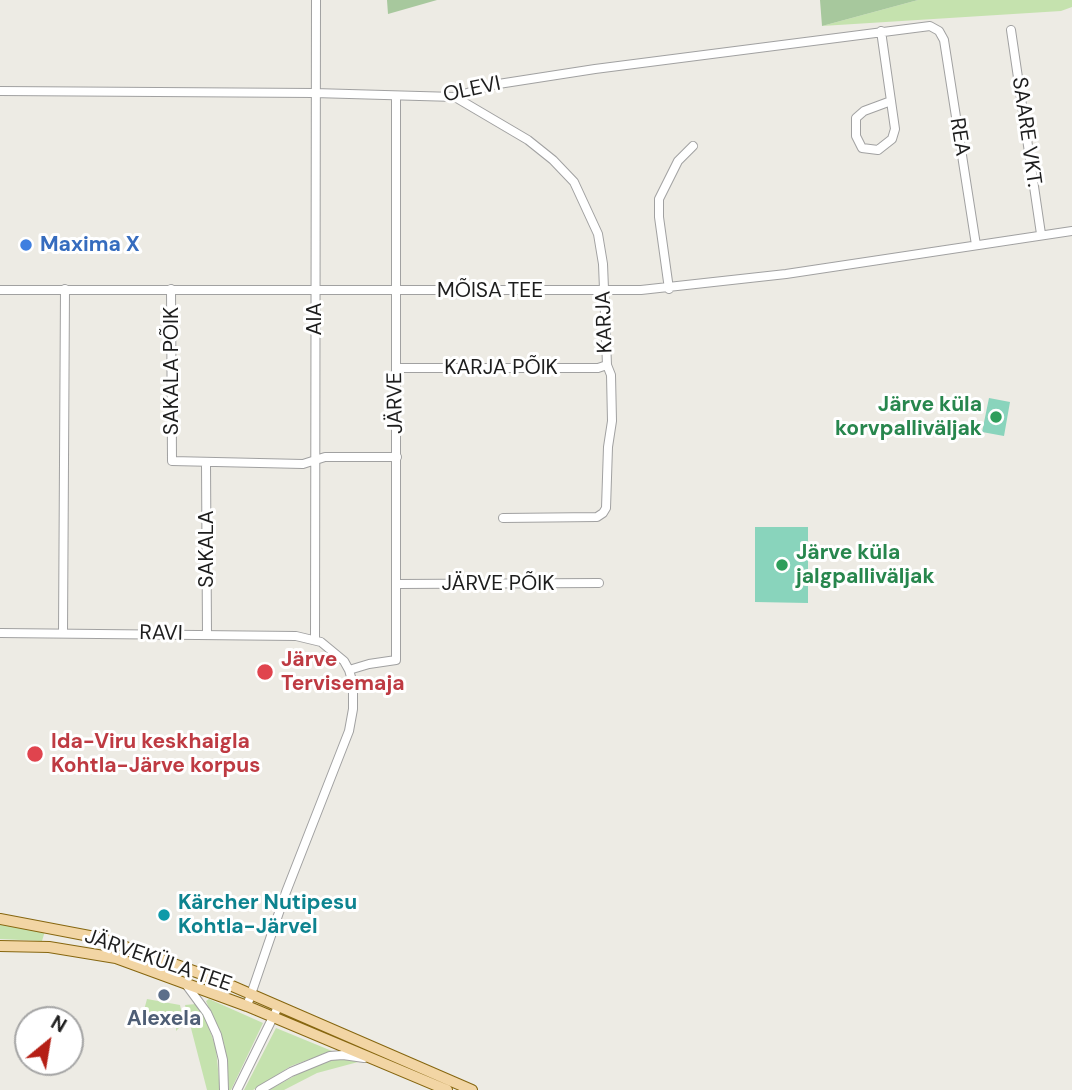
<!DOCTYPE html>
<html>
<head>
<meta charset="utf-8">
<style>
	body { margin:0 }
	#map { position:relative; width:1072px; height:1090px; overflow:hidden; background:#edebe4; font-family:"DM Sans",sans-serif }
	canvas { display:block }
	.north { position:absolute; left:14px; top:1006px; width:70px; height:70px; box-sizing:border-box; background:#fff; border:2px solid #a5a5a5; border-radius:50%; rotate:30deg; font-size:19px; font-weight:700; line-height:28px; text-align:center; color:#1d1d1d }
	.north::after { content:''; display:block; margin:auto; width:24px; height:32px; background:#b51f15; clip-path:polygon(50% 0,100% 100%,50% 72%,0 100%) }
</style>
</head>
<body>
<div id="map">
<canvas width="1072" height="1090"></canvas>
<div class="north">N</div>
</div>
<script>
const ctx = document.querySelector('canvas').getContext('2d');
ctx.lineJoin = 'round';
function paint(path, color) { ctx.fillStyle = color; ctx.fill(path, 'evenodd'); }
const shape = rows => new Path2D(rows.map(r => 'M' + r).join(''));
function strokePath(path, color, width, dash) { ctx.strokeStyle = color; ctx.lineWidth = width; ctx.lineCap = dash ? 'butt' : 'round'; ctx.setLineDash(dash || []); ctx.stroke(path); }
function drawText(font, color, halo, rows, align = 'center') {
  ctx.font = font + ' "DM Sans",sans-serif'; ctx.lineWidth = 6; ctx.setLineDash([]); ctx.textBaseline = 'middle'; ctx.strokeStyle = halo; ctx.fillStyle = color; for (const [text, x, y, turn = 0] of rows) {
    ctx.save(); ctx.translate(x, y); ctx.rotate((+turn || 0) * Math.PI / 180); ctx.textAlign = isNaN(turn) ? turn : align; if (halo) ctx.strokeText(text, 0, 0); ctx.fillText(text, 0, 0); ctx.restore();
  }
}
paint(shape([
	[918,0,1072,0,1072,7,1061,11,822,26],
	[0,923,45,931,42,941,0,939],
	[147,999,180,1005,184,1023,176,1031,176,1025,145,1017,143,1014],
	[209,999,263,1023,231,1090,229,1090,224,1043,206,1001],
	[196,1004,206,1019,216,1048,220,1090,207,1090,185,1005],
	[276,1028,332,1051,291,1066,253,1090,244,1090],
	[339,1058,358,1062,317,1073,284,1090,269,1090,307,1069]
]), '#c5e2ae');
paint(shape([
	[387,0,437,0,388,14],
	[820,0,918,0,822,26]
]), '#a7c89d');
paint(shape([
	[989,398,1010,402,1004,436,982,432],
	[755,527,808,527,808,603,755,602]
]), '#89d4bc');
const minor = shape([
	[1011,30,1041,234],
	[881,31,895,129,892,139,878,150,862,148,856,136,856,118,864,111,891,101],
	[0,91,314,93,455,97,492,85,595,69,930,26,939,31,944,40,976,245],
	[455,97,528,140,553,160,574,182,598,234,603,264,607,365,611,375,612,421,608,447,606,508,603,513,597,517,503,518],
	[171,289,172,461,303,464,325,457,397,457],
	[669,289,659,217,659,199,678,161,693,146],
	[0,290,641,290,786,274,1072,231],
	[396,368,598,368,607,365],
	[206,463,207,635],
	[397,584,599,583],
	[0,633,296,636,321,642,344,661,349,670,353,684,353,709,349,731,286,892,247,1006],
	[63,633,65,289],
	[315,638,316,0],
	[349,670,369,664,396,660,396,96],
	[185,983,207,1013,217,1035,223,1060,224,1090],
	[237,1090,278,1007],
	[260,1090,291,1072,330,1056,343,1055,364,1058]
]);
const major = shape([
	[0,919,100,938,216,979,472,1090],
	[0,946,49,947,116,958,247,1006,447,1090]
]);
strokePath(minor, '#a1a1a1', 10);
strokePath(major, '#86660f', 12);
strokePath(minor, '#fff', 8);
strokePath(major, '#f2d5a4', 10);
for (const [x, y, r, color] of [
	[26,245,7,"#3f7fe0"],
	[996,417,7,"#2e9e5b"],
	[782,565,7,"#2e9e5b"],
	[265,672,9,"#e0444e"],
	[35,754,9,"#e0444e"],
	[164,915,7,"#0f9aa8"],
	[164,995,7,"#5c6f8a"]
]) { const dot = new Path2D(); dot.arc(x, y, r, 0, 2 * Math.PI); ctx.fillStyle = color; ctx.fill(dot); strokePath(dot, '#fff', 2.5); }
drawText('21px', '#1d1d1d', '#fff', [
	["OLEVI",472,90,-12],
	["SAARE VKT.",1026,132,82],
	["REA",959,137,81],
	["MÕISA TEE",490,291],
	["AIA",315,319,-90],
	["KARJA",605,322,-92],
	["KARJA PÕIK",501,368],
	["SAKALA PÕIK",172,371,-90],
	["JÄRVE",396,403,-91],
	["SAKALA",207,549,-90],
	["JÄRVE PÕIK",498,584],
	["RAVI",161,634,1],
	["JÄRVEKÜLA TEE",158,961,19]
]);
drawText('bold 21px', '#366cbe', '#fff', [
	["Maxima X",40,245]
], 'left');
drawText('bold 21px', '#27864d', '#fff', [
	["Järve küla",982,405],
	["korvpalliväljak",982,429],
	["Järve küla",796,553,"left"],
	["jalgpalliväljak",796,577,"left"]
], 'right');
drawText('bold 21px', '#be3a42', '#fff', [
	["Järve",281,660],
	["Tervisemaja",281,684],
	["Ida-Viru keskhaigla",51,742],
	["Kohtla-Järve korpus",51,766]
], 'left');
drawText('bold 21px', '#0d838f', '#fff', [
	["Kärcher Nutipesu",178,903],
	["Kohtla-Järvel",178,927]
], 'left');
drawText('bold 21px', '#4e5e75', '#fff', [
	["Alexela",164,1019]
]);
</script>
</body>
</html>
